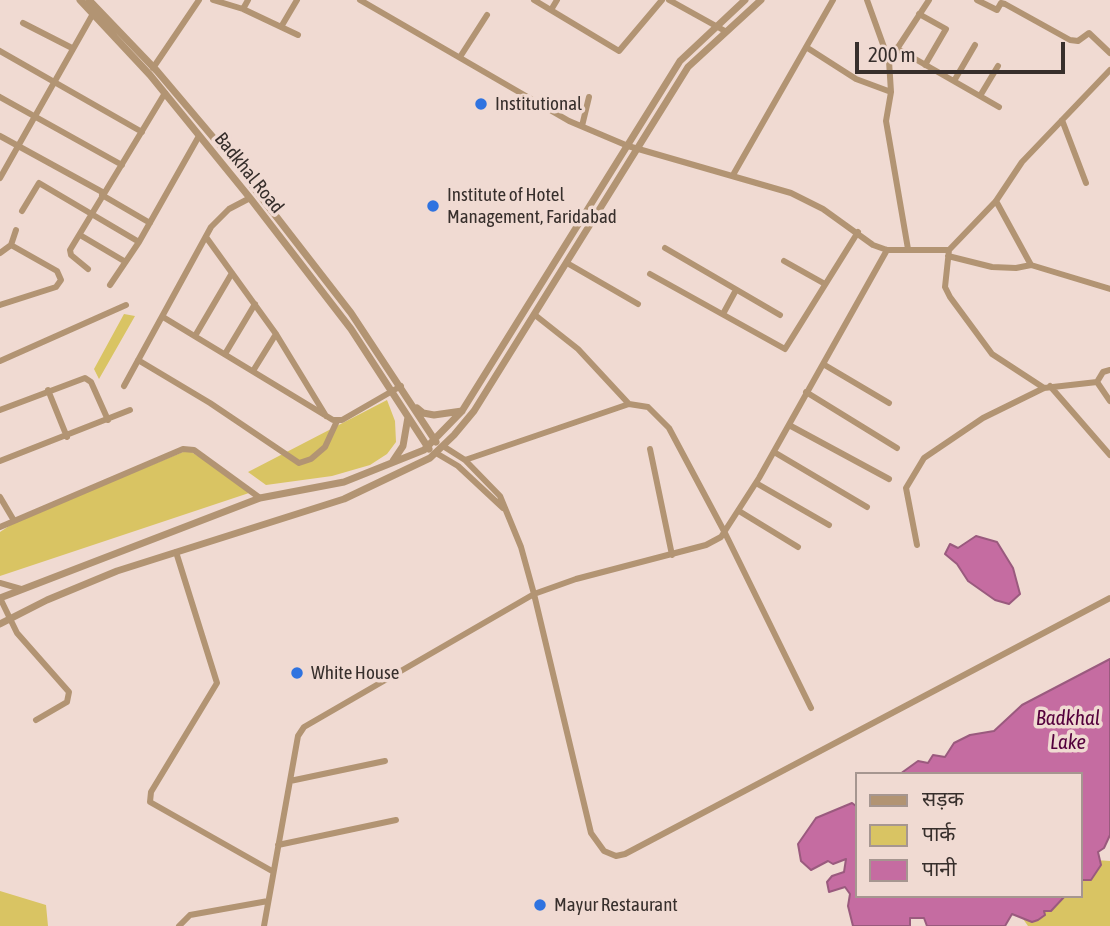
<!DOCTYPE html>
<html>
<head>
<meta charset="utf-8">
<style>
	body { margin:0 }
	#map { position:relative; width:1110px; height:926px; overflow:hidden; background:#f0dad2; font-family:"Asap Condensed","Noto Sans Devanagari",sans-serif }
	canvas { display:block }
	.legend { position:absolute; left:855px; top:772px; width:228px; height:126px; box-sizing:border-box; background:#f0dad2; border:2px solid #a69690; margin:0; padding:9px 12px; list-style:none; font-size:21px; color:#372f2c }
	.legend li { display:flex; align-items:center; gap:14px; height:35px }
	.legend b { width:35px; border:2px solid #a69690 }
	.scale { position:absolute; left:855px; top:42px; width:210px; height:32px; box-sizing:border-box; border:4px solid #372f2c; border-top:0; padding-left:9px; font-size:21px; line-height:24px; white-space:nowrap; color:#372f2c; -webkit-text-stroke:5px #f0dad2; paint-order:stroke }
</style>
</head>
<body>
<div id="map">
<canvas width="1110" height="926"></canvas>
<ul class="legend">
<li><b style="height:9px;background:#b29473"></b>सड़क</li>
<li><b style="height:19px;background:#d9c463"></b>पार्क</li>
<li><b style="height:19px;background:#c56ca1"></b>पानी</li>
</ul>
<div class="scale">200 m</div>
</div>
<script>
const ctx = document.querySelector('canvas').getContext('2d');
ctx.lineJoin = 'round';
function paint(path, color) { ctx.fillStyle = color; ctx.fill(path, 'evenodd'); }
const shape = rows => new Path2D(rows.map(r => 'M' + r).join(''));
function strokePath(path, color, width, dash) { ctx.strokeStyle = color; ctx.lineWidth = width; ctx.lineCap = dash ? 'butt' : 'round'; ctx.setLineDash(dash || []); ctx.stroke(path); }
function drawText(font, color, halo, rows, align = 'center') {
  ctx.font = font + ' "Asap Condensed",sans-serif'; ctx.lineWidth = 7; ctx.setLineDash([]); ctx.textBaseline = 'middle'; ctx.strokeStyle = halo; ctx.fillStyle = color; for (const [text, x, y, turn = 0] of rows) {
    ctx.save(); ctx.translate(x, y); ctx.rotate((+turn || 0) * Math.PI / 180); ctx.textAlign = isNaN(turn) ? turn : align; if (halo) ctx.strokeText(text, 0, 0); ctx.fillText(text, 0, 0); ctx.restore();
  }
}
paint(shape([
	[124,314,135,316,99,379,94,369],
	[387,400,395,421,396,442,387,454,370,465,332,476,266,485,248,472],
	[188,450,255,491,0,576,0,532,18,520],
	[1080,859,1110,861,1110,926,1028,926,1007,896,1080,896],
	[0,891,46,905,48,926,0,926]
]), '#d9c463');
const water = shape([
	[976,536,997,542,1013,568,1020,594,1009,604,995,600,968,581,957,564,945,554,950,544,958,548,976,536],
	[1110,659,1110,835,1104,848,1098,852,1101,865,1091,880,1080,880,1080,774,900,774,918,761,928,763,933,755,945,757,954,743,970,735,994,731,1022,705,1110,659],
	[852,803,856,806,856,896,1065,896,1051,911,1044,911,1045,915,1038,920,1032,922,1012,914,1005,926,927,926,924,918,910,918,910,926,853,926,848,906,850,894,845,887,829,892,827,882,832,876,844,872,846,859,833,864,828,861,811,870,801,861,798,844,816,818,852,803]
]);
paint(water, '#c56ca1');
strokePath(water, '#9a5a7e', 2);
strokePath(shape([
	[213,0,243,9,298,35],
	[360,0,569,121,628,146,791,193,823,209,873,245,887,250,949,250,996,201,1022,162,1110,70],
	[534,0,619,51,662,0],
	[669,0,725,31],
	[867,0,889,61,891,92,886,121,908,249],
	[977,0,997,10,1001,3,1005,4,1070,40,1078,41,1089,33,1110,53],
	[243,9,248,0],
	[551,10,557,0],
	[919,14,946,29,925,65],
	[23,23,72,48],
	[281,27,297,0],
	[806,47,856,79,891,92],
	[896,48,999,107],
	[0,51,142,132],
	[460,57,487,15],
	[889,61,929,0],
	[153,68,199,0],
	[954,81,975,45],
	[980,96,998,66],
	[0,97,122,165],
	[1062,120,1086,183],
	[582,126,589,97],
	[0,136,104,193],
	[733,175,833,0],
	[0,178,94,12],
	[102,195,150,223],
	[996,201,1031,265,1110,289],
	[22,211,39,183,139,242],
	[80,235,124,261],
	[206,237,276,334,326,416],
	[665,248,780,315],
	[949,250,945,287,950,297,992,354,1044,388],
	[0,253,11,245,16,230],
	[948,256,992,267,1016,268,1031,265],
	[784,261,825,284],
	[567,263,638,304],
	[88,269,71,255,70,250,165,93],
	[650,274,785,349,858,232],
	[110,285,139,242,199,136],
	[0,305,56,287,61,280,57,271,11,245],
	[723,314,736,290],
	[535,315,578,349,629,404],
	[163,317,333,420,342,420,401,386],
	[195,336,232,273],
	[225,354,255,304],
	[138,360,210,403,299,463,311,459,325,447,337,421],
	[0,361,126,305],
	[823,364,889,403],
	[253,371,276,334],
	[1097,382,1103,372,1110,370],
	[124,386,211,227,229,209,250,198],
	[1050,386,1110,455],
	[48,390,67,437],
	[806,392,897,448],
	[0,410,85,378,91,382,108,420],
	[789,425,889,479],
	[443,446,465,460,500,496,521,547,534,594,591,833,604,851,616,856,625,854,1110,598],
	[650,449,672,555],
	[774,452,867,507],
	[436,453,458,466,503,508],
	[465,460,629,404,648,407,669,428,725,533,811,708],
	[0,461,130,410],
	[756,483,829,525],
	[0,497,13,519],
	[739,511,798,547],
	[0,527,183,449,194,450,260,498],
	[917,545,906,488,924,458,983,418,1044,388,1097,382,1110,401],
	[176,552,217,683,151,792,150,802,272,871],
	[0,583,21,589],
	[0,598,17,633,69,692,67,702,36,720],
	[290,781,385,761],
	[278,845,396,820],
	[179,926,190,915,268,901],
	[264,926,298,736,304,727,534,594,576,579,706,545,721,537,759,478,887,250]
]), '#b29473', 6);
strokePath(shape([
	[80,0,150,75,250,198,351,329,429,449],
	[89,0,157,71,234,162,351,313,436,442],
	[417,408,423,413,434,415,462,411],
	[393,461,403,446,408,417],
	[0,598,260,498,344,482,424,450,462,411,680,61,745,0],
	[0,624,47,600,117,571,344,499,430,458,454,435,474,411,688,67,761,0]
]), '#b29473', 7);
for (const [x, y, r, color] of [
	[481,104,7,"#2f73e0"],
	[433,206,7,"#2f73e0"],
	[297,673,7,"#2f73e0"],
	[540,905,7,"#2f73e0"]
]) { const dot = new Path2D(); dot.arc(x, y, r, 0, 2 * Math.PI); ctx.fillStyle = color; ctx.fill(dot); strokePath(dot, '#f0dad2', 2.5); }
drawText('19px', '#372f2c', '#f0dad2', [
	["Institutional",495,104],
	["Institute of Hotel",447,195],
	["Management, Faridabad",447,217],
	["White House",311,673],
	["Mayur Restaurant",554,905]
], 'left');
drawText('19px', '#372f2c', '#f0dad2', [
	["Badkhal Road",249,173,51]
]);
drawText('italic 21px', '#54003c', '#f0dad2', [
	["Badkhal",1068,718],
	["Lake",1068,742]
]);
</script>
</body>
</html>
